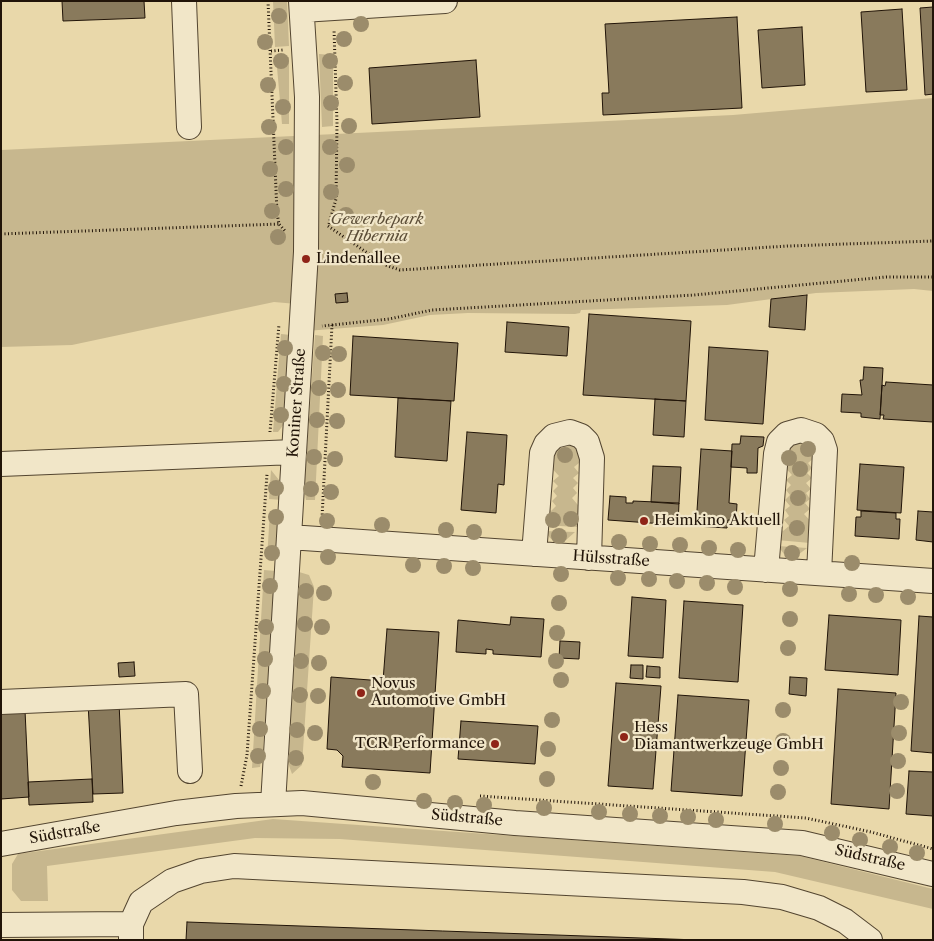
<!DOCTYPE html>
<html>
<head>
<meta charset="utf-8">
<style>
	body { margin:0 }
	#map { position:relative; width:934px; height:941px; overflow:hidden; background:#e9d8aa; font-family:"Libre Caslon Text",serif }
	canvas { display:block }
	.frame { position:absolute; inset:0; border:2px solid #211408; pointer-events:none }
</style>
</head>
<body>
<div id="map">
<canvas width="934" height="941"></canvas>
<div class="frame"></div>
</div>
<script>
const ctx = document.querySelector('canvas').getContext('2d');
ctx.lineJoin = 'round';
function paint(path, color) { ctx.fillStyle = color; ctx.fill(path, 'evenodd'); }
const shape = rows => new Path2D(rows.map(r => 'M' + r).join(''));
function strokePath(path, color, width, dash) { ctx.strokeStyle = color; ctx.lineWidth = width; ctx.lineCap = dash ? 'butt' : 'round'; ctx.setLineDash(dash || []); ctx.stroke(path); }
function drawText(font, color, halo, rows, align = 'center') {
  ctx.font = font + ' "Libre Caslon Text",serif'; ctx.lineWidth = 4.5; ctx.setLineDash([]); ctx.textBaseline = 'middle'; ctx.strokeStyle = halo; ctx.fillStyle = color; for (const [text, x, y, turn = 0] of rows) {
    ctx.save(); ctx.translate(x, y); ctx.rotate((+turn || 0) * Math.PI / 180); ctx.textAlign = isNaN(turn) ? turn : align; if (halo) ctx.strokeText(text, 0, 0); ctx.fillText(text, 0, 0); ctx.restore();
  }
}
paint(shape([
	[273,1,287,1,289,46,275,47],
	[319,54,333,55,333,126,322,127],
	[276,56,289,57,289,124,282,124],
	[933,98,933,291,914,289,816,293,727,305,581,310,580,313,575,314,468,313,430,315,383,325,306,331,308,305,274,302,72,345,1,347,1,150,733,115],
	[281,334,291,335,284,424,278,432,273,432],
	[315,335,323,336,315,500,306,500,304,489],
	[796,441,814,445,814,458,808,463,812,468,807,473,812,478,806,483,811,489,806,493,810,499,805,503,810,509,804,514,816,527,810,543,777,540,776,523,783,531,789,526,784,520,789,516,785,510,790,506,785,500,790,495,786,490,791,485,786,480,792,475,780,462,782,454],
	[557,444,575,444,587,470,579,463,574,467,579,473,573,478,578,483,573,488,577,493,572,498,583,511,577,527,544,525,544,503,551,511,556,506,552,501,557,496,553,491,558,486,553,481,559,476,546,462],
	[271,470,283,485,283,500,269,499],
	[270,511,282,512,276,555,267,559],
	[545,531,575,532,566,540,558,542,550,538],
	[778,546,807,548,794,558,784,554],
	[264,570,276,571,263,749,260,767,252,768],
	[299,572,309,575,314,587,302,765,292,774,287,760],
	[273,819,800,856,933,889,933,909,775,872,340,839,255,838,47,866,48,901,21,901,12,890,12,864,18,854]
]), '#c7b78e');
const building = shape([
	[62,1,144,1,145,18,63,21,62,1],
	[933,7,933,94,925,95,920,8,933,7],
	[902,9,907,90,866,92,861,12,902,9],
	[737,17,742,108,603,115,602,93,609,93,605,24,737,17],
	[802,27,805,85,762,88,758,30,802,27],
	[476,60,480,117,372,124,369,68,476,60],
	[347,293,348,302,336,303,335,294,347,293],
	[807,295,805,330,769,327,771,299,807,295],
	[589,314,691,321,686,401,583,395,589,314],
	[507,322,569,327,567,356,505,352,507,322],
	[353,336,458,343,454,401,350,395,353,336],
	[709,347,768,351,763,424,705,420,709,347],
	[864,367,883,368,880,419,861,417,861,413,841,412,842,394,862,395,860,380,863,380,864,367],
	[886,382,933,385,933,422,883,419,884,415,880,415,882,385,885,386,886,382],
	[398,398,451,401,447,461,395,457,398,398],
	[655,399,686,401,684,437,653,435,655,399],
	[467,432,507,435,504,485,498,484,496,513,461,510,467,432],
	[741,436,764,437,763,446,758,448,757,473,747,473,747,468,731,467,732,444,740,444,741,436],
	[701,449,732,451,729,503,737,504,736,521,728,520,727,528,696,526,701,449],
	[860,464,904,467,901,513,857,510,860,464],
	[653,466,681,467,679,504,651,502,653,466],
	[610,496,626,497,626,503,633,503,633,501,679,503,678,525,608,520,610,496],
	[861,511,896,513,896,519,900,519,899,539,855,536,856,517,861,517,861,511],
	[918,511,933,512,933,542,916,540,918,511],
	[632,597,666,600,663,658,628,656,632,597],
	[684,601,743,605,738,682,679,678,684,601],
	[829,615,901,620,898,675,825,670,829,615],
	[919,616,933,617,933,753,911,751,919,616],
	[511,617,544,619,541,657,493,654,493,650,486,649,486,654,456,652,458,620,510,625,511,617],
	[387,629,439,632,430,773,342,767,343,756,337,750,327,749,331,677,383,681,387,629],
	[560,641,580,642,579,659,559,658,560,641],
	[134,662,135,676,119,677,118,663,134,662],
	[631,665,643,665,643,679,630,678,631,665],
	[647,666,660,667,660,678,646,677,647,666],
	[790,677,807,678,806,696,789,694,790,677],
	[616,683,661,686,653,789,608,786,616,683],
	[838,689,896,693,889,809,831,804,838,689],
	[678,695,749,700,742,796,671,791,678,695],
	[119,702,123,793,93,794,88,703,119,702],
	[25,710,29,797,1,799,1,711,25,710],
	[461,721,538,726,535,764,458,759,461,721],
	[909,771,933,772,933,816,906,814,909,771],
	[92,779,93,802,29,805,28,782,92,779],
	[187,922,698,940,186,940,187,922]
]);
paint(building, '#897a5c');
strokePath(building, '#211408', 1);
const minor = shape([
	[184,1,189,127],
	[302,10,445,1],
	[1,464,294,452],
	[289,537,933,581],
	[534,554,542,453,546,444,554,436,570,432,581,436,587,442,592,458,589,558],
	[766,570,776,454,779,442,787,434,801,430,816,435,822,441,825,450,819,573],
	[1,702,186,694,190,771],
	[273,804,306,252,307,97,301,1],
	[1,844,176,813,236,806,302,803,515,823,802,843,933,874],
	[131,924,141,902,172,881,201,871,234,866,743,892,782,897,819,908,845,921,870,940],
	[1,925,131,924,131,940]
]);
strokePath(minor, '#534530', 26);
strokePath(shape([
	[268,1,277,213,279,224,285,231],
	[271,51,283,50],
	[329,224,336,199,337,123,334,29],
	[328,226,385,265,400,270,788,246,933,241],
	[1,234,279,224],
	[332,325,389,319,432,310,694,295,886,277,933,277],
	[270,432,279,324],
	[322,518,332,325,322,326],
	[241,786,247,755,267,474],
	[480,796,806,818,871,832,933,849]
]), '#211408', 3, [1, 2.5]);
strokePath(minor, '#f1e6c8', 24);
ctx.fillStyle = '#9b8c6b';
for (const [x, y] of [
	[279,16],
	[361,24],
	[344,39],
	[265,42],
	[281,61],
	[330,61],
	[345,83],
	[268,85],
	[331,103],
	[283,107],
	[349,126],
	[269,127],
	[286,147],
	[330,147],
	[347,165],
	[270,169],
	[286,189],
	[331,192],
	[272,211],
	[346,215],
	[278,237],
	[285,348],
	[323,353],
	[339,354],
	[284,384],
	[319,388],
	[338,390],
	[281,415],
	[317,420],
	[337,421],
	[808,449],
	[565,455],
	[314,457],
	[789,458],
	[335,459],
	[800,469],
	[276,488],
	[311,489],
	[331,492],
	[798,498],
	[276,517],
	[571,519],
	[553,520],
	[327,521],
	[382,525],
	[797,528],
	[446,530],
	[474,532],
	[559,536],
	[619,542],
	[650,544],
	[680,545],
	[709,548],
	[738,550],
	[272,553],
	[792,553],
	[328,557],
	[852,563],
	[413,565],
	[444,566],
	[473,568],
	[561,574],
	[618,578],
	[649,579],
	[677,581],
	[707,583],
	[270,586],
	[735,587],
	[790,589],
	[306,591],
	[324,593],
	[849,594],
	[876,595],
	[908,597],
	[559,603],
	[790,619],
	[305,624],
	[266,627],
	[322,627],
	[557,633],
	[788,648],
	[265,659],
	[301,661],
	[556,661],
	[319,663],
	[561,680],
	[263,691],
	[300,695],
	[318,696],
	[901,702],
	[783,710],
	[552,720],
	[260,729],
	[297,730],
	[315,733],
	[899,733],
	[783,741],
	[548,749],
	[258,756],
	[296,758],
	[898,761],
	[781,768],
	[547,779],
	[373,782],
	[897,791],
	[778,792],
	[424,801],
	[455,803],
	[484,805],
	[544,808],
	[599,812],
	[630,814],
	[660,816],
	[688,817],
	[716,820],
	[775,824],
	[832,833],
	[860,840],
	[890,847],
	[917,853]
]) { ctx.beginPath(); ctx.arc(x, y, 8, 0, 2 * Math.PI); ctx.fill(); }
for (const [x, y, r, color] of [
	[306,259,5,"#8f2418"],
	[644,521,5,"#8f2418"],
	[361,693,5,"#8f2418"],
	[624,737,5,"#8f2418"],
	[495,744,5,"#8f2418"]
]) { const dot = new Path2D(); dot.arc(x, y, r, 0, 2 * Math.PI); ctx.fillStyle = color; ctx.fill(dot); strokePath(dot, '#f1e6c8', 2); }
drawText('italic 15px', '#5b4d37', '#f1e6c8', [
	["Gewerbepark",377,220],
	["Hibernia",377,237]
]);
drawText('15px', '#211408', '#f1e6c8', [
	["Lindenallee",316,259],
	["Heimkino Aktuell",654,521],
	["Novus",371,684],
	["Automotive GmbH",371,701],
	["Hess",634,728],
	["Diamantwerkzeuge GmbH",634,745],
	["TCR Performance",485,744,"right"]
], 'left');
drawText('15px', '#211408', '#f1e6c8', [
	["Koniner Straße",297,403,-86],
	["Hülsstraße",611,559,4],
	["Südstraße",467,818,5],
	["Südstraße",65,833,-10],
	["Südstraße",870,858,13]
]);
</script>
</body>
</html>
